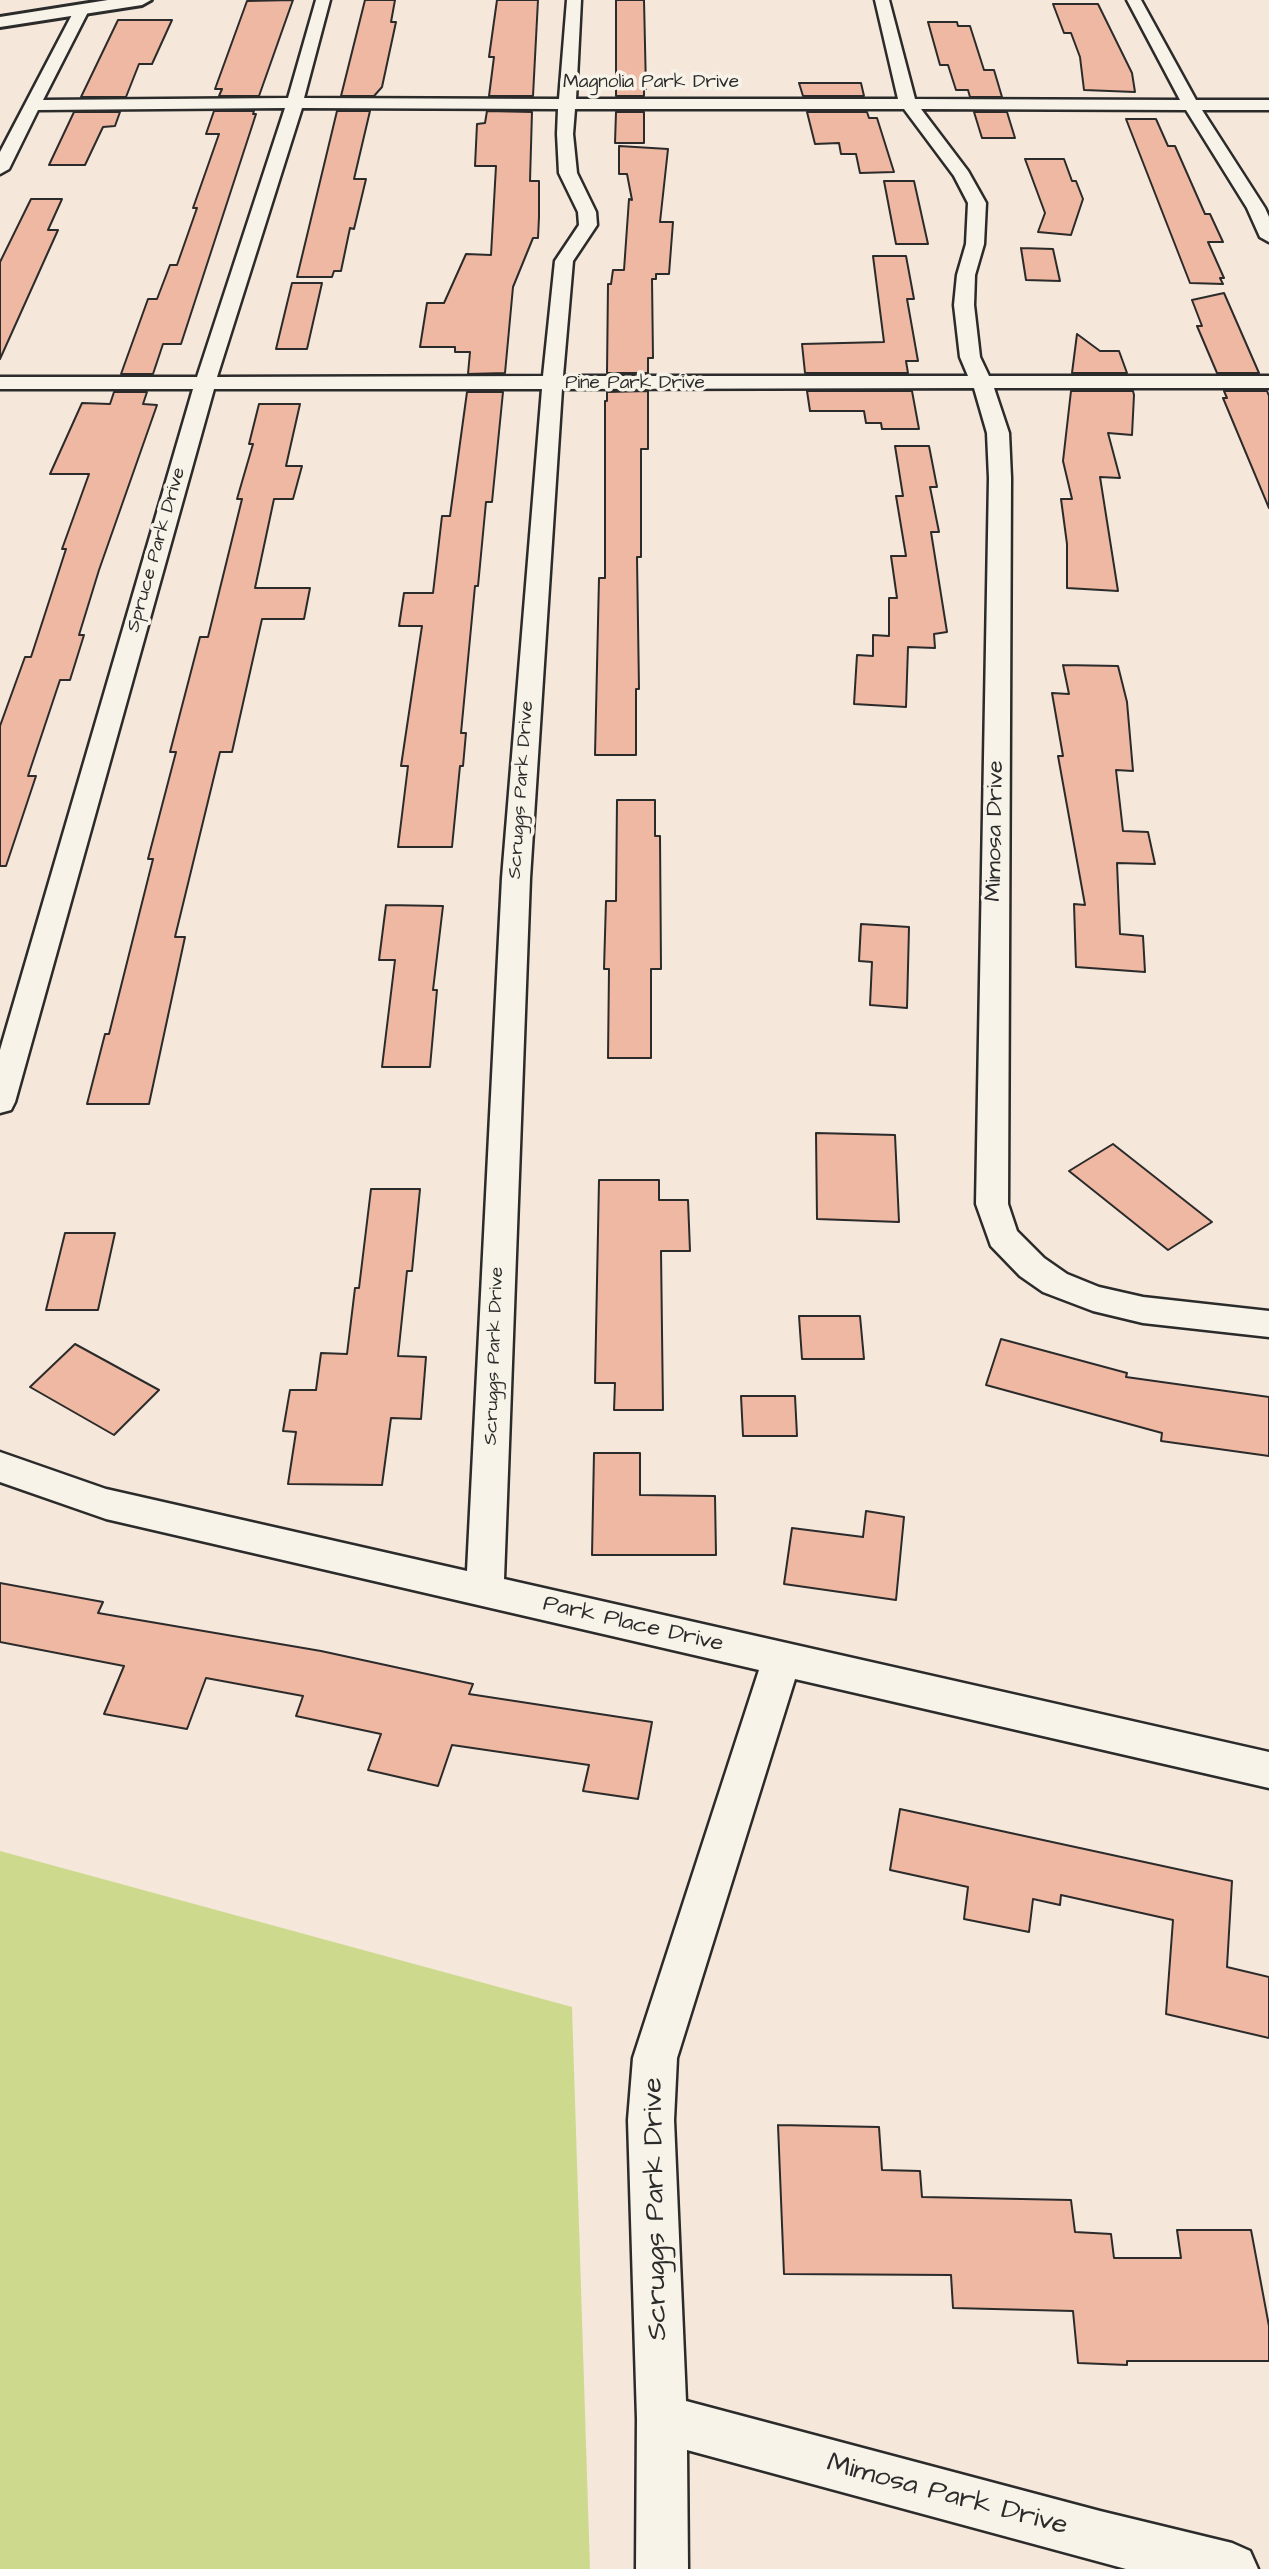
<!DOCTYPE html>
<html>
<head>
<meta charset="utf-8">
<style>
	body { margin:0 }
	canvas { display:block; background:#f5e7da }
</style>
</head>
<body>
<canvas width="1269" height="2569"></canvas>
<script>
const ctx = document.querySelector('canvas').getContext('2d');
ctx.lineJoin = 'round';
function paint(path, color) { ctx.fillStyle = color; ctx.fill(path, 'evenodd'); }
const shape = rows => new Path2D(rows.map(r => 'M' + r).join(''));
function strokePath(path, color, width, dash) { ctx.strokeStyle = color; ctx.lineWidth = width; ctx.lineCap = dash ? 'butt' : 'round'; ctx.setLineDash(dash || []); ctx.stroke(path); }
function drawText(font, color, halo, rows, align = 'center') {
  ctx.font = font + ' "Architects Daughter",sans-serif'; ctx.lineWidth = 7; ctx.setLineDash([]); ctx.textBaseline = 'middle'; ctx.strokeStyle = halo; ctx.fillStyle = color; for (const [text, x, y, turn = 0] of rows) {
    ctx.save(); ctx.translate(x, y); ctx.rotate((+turn || 0) * Math.PI / 180); ctx.textAlign = isNaN(turn) ? turn : align; if (halo) ctx.strokeText(text, 0, 0); ctx.fillText(text, 0, 0); ctx.restore();
  }
}
paint(shape([
	[0,1851,572,2007,590,2569,0,2569]
]), '#cdda8e');
const building = shape([
	[293,0,259,96,219,96,222,89,215,89,247,1,293,0],
	[365,0,395,0,391,22,396,22,382,87,374,96,341,96,365,0],
	[497,0,538,0,533,96,489,96,494,57,489,57,497,0],
	[616,0,644,0,646,89,644,89,644,96,616,96,616,0],
	[1053,4,1098,4,1132,73,1135,92,1084,90,1080,57,1071,33,1064,33,1053,4],
	[118,20,172,20,152,64,139,64,126,97,81,97,118,20],
	[928,22,957,22,958,26,970,26,984,70,994,70,1002,97,970,97,968,90,956,90,948,65,940,65,928,22],
	[799,83,861,83,864,96,803,96,799,83],
	[214,111,254,111,253,114,256,114,181,344,163,344,153,374,121,374,148,299,157,299,170,265,177,265,197,208,193,208,219,134,206,134,214,111],
	[337,111,370,111,354,179,366,179,354,229,350,228,341,271,334,271,332,277,297,277,337,111],
	[487,111,532,112,530,181,539,181,539,217,538,238,533,238,513,287,505,373,468,374,470,352,455,352,455,347,420,347,427,303,444,303,466,254,491,255,496,166,475,166,477,124,485,123,487,111],
	[74,112,120,112,115,126,103,127,85,165,49,165,74,112],
	[616,112,644,112,644,143,615,143,616,112],
	[807,112,867,112,869,118,877,118,894,172,860,173,856,154,841,154,839,143,815,144,807,112],
	[974,112,1007,112,1015,138,982,138,974,112],
	[1126,119,1156,119,1168,146,1175,146,1205,214,1210,214,1223,242,1208,242,1224,278,1220,278,1223,284,1190,283,1126,119],
	[619,146,668,149,660,222,673,222,669,274,656,274,656,279,652,279,653,358,648,358,648,373,607,373,608,284,611,284,613,270,624,270,629,199,632,200,627,174,619,174,619,146],
	[1025,159,1064,159,1072,181,1076,181,1083,199,1071,235,1038,232,1045,213,1025,159],
	[884,181,914,181,928,244,896,244,884,181],
	[31,199,62,199,48,230,58,230,0,359,0,262,31,199],
	[1021,248,1053,249,1060,281,1026,280,1021,248],
	[873,256,906,256,914,299,907,299,918,361,906,361,908,373,805,373,802,344,884,342,873,256],
	[292,283,322,283,307,349,276,349,292,283],
	[1224,293,1259,373,1217,373,1197,326,1202,326,1192,300,1224,293],
	[1077,334,1100,351,1119,351,1127,373,1072,373,1077,334],
	[648,391,648,449,641,449,641,557,637,557,639,689,636,689,636,755,595,755,599,578,605,578,605,401,607,401,607,392,648,391],
	[807,391,912,391,919,429,882,429,881,423,866,423,864,411,810,411,807,391],
	[1071,391,1133,391,1134,395,1132,435,1108,433,1120,478,1100,477,1118,591,1067,588,1067,544,1061,499,1072,499,1063,461,1071,391],
	[1224,391,1267,391,1269,396,1269,508,1223,398,1227,398,1224,391],
	[114,392,147,392,143,404,157,405,99,570,79,635,84,635,70,680,60,680,28,776,36,776,6,866,0,866,0,726,25,657,31,657,66,549,62,549,89,474,50,474,82,403,110,404,114,392],
	[467,392,503,392,492,502,486,502,478,586,475,586,461,733,466,733,463,766,460,766,452,847,398,847,408,766,401,766,422,626,399,626,404,593,433,593,442,516,450,516,467,392],
	[259,404,300,404,286,466,302,466,293,499,274,499,255,588,310,588,304,619,262,619,232,752,220,752,175,937,185,937,149,1104,87,1104,105,1034,109,1034,153,859,148,859,176,752,170,752,200,637,208,637,242,499,237,499,253,444,249,444,259,404],
	[895,446,929,446,937,487,930,487,939,532,931,532,947,632,934,634,935,648,908,647,906,707,854,704,857,655,873,656,873,635,889,636,889,598,897,598,891,556,906,556,896,496,903,496,895,446],
	[1063,665,1118,666,1127,702,1133,771,1116,770,1123,831,1148,832,1155,864,1117,863,1120,934,1143,936,1145,972,1076,967,1074,904,1085,905,1058,756,1063,756,1052,693,1069,694,1063,665],
	[617,800,655,800,655,836,660,836,661,969,651,969,651,1058,608,1058,609,969,604,969,606,901,616,901,617,800],
	[386,905,443,906,433,990,437,990,430,1067,382,1067,395,960,379,960,386,905],
	[861,924,909,927,907,1008,870,1005,872,962,859,961,861,924],
	[816,1133,895,1135,899,1222,817,1219,816,1133],
	[1113,1144,1212,1222,1168,1250,1069,1171,1113,1144],
	[599,1180,659,1180,659,1200,688,1200,690,1251,661,1251,663,1410,614,1410,615,1383,595,1383,599,1180],
	[371,1189,420,1189,412,1271,407,1271,398,1356,426,1357,421,1419,391,1418,382,1485,288,1484,296,1432,283,1431,290,1390,316,1390,321,1353,347,1354,355,1288,359,1288,371,1189],
	[65,1233,115,1233,98,1310,46,1310,65,1233],
	[799,1316,860,1316,864,1359,802,1359,799,1316],
	[1001,1339,1127,1373,1126,1377,1269,1397,1269,1456,1161,1441,1162,1433,986,1385,1001,1339],
	[75,1344,159,1390,114,1435,30,1387,75,1344],
	[741,1396,795,1396,797,1436,743,1436,741,1396],
	[594,1453,640,1453,640,1495,715,1496,716,1555,592,1555,594,1453],
	[866,1511,904,1517,896,1600,784,1584,792,1528,863,1537,866,1511],
	[0,1583,103,1602,98,1613,321,1651,473,1684,469,1694,652,1722,638,1799,583,1791,589,1765,452,1745,438,1786,368,1770,381,1734,296,1716,303,1696,206,1678,187,1729,104,1714,124,1666,0,1642,0,1583],
	[900,1809,1232,1881,1227,1967,1269,1977,1269,2038,1166,2014,1173,1920,1061,1895,1060,1905,1033,1899,1029,1932,964,1919,968,1887,890,1870,900,1809],
	[778,2125,879,2127,882,2170,920,2171,922,2197,1071,2200,1075,2232,1111,2234,1114,2258,1181,2258,1177,2230,1251,2230,1269,2326,1269,2361,1127,2361,1127,2365,1078,2363,1073,2311,953,2308,951,2275,784,2274,778,2125]
]);
paint(building, '#eeb8a2');
strokePath(building, '#2b2b2b', 2);
const minor = shape([
	[316,0,330,0,304,98,559,99,567,0,581,0,576,99,898,99,875,0,889,0,915,99,1180,100,1127,0,1141,0,1196,100,1269,100,1269,110,1202,110,1265,208,1269,217,1269,242,1260,237,1247,208,1186,110,921,109,968,171,986,203,984,244,975,275,974,305,980,357,989,376,1269,376,1269,388,994,388,1009,433,1011,478,1008,1204,1017,1231,1044,1258,1067,1274,1099,1287,1143,1297,1269,1311,1269,1337,1143,1323,1093,1311,1043,1292,1020,1276,991,1246,976,1204,989,478,987,433,974,388,562,389,530,878,504,1579,1269,1752,1269,1788,795,1679,677,2058,674,2120,686,2401,1100,2511,1232,2543,1250,2551,1258,2569,1126,2569,687,2450,688,2569,636,2569,637,2419,628,2120,633,2058,759,1670,106,1519,0,1482,0,1452,106,1489,467,1571,502,878,542,389,214,389,15,1102,11,1110,0,1113,0,1050,193,389,0,389,0,377,197,377,285,108,38,110,9,169,0,174,0,152,76,7,81,5,89,10,43,100,288,98,316,0],
	[302,108,558,109,557,134,559,173,578,212,579,225,555,261,543,376,217,377,302,108],
	[575,109,904,109,954,176,968,203,966,244,957,275,954,305,960,357,968,376,563,376,573,261,597,225,596,212,577,173,573,134,575,109]
]);
const secondary = shape([
	[108,0,151,0,142,5,0,27,0,17,108,0]
]);
strokePath(minor, '#2b2b2b', 5);
strokePath(secondary, '#2b2b2b', 6);
paint(minor, '#f7f3e8');
paint(secondary, '#f7f3e8');
drawText('19px', '#2b2b2b', '#f7f3e8', [
	["Magnolia Park Drive",651,83],
	["Pine Park Drive",635,384],
	["Spruce Park Drive",157,550,-74],
	["Scruggs Park Drive",522,790,-86],
	["Scruggs Park Drive",495,1356,-88]
]);
drawText('23px', '#2b2b2b', '#f7f3e8', [
	["Mimosa Drive",996,831,-89],
	["Park Place Drive",633,1625,13]
]);
drawText('28px', '#2b2b2b', '#f7f3e8', [
	["Scruggs Park Drive",657,2209,-91],
	["Mimosa Park Drive",947,2496,15]
]);
</script>
</body>
</html>
